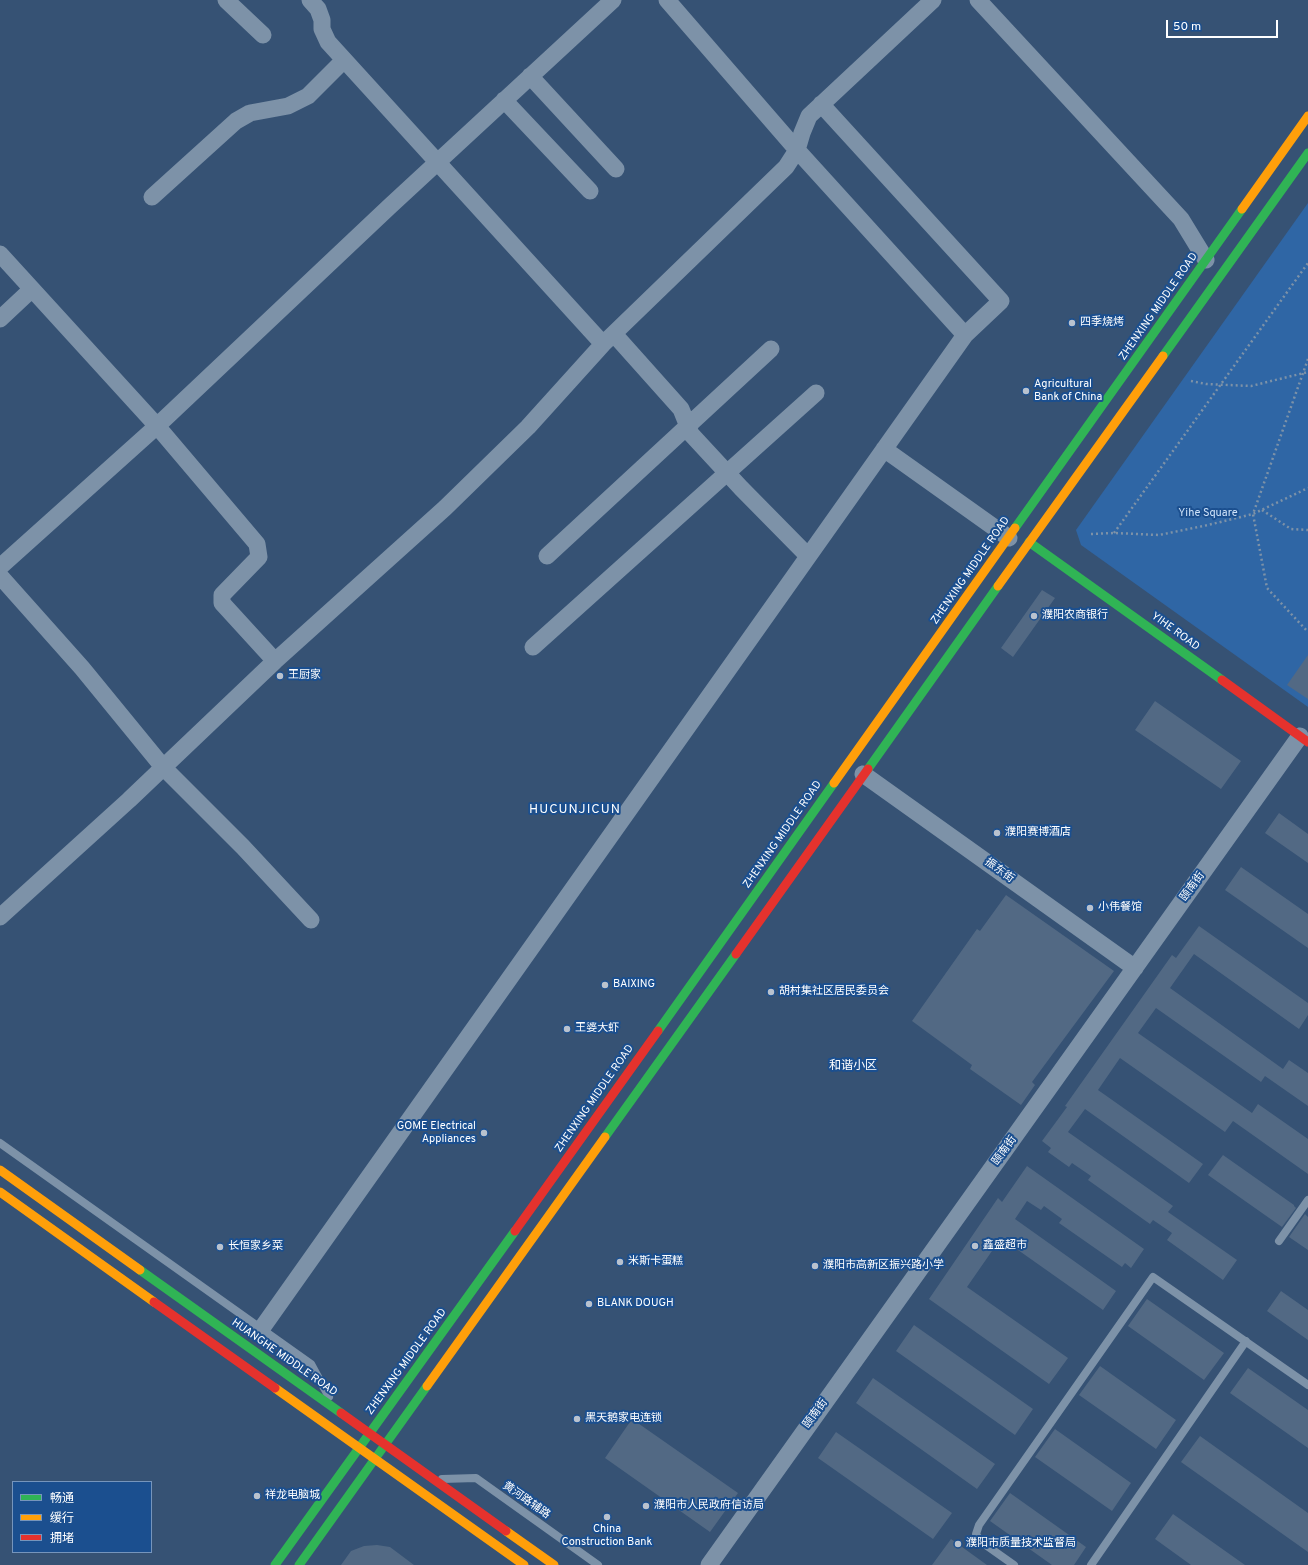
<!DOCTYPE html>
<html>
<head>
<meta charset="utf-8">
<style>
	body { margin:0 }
	#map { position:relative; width:1308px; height:1565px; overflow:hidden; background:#365274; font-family:Overpass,"Noto Sans SC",sans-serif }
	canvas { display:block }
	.legend { position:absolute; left:12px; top:1481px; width:140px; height:72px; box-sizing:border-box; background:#1b4f8f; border:1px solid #7695bc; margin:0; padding:5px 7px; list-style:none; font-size:12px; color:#fff }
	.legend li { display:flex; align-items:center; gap:8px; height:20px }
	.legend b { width:20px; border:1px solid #7695bc }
	.scale { position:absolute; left:1166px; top:20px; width:112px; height:18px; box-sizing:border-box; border:2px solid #fff; border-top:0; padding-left:5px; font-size:12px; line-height:14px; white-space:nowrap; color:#fff; -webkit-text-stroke:3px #1b4f8f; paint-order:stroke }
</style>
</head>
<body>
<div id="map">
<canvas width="1308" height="1565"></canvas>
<ul class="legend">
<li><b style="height:5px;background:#30b455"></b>畅通</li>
<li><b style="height:5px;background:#ff9f0a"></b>缓行</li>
<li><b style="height:5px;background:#e5322d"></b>拥堵</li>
</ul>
<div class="scale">50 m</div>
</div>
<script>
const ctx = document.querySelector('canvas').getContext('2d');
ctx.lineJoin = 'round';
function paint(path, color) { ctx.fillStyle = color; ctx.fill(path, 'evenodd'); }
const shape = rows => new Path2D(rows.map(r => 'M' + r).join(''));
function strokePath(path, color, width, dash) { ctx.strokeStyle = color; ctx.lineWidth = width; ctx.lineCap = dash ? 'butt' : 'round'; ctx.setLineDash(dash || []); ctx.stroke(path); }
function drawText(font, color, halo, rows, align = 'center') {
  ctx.font = font + ' Overpass,"Noto Sans SC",sans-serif'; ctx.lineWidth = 4; ctx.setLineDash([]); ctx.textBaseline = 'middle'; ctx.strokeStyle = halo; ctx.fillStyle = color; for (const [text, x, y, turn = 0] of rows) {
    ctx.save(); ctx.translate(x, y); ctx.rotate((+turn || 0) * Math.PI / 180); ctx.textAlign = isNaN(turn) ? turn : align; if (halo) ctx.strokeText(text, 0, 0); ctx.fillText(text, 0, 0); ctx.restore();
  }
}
paint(shape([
	[1308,203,1308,707,1081,545,1076,530]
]), '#2f66a5');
paint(shape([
	[1042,590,1055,598,1013,657,1001,648],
	[1308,655,1308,699,1287,685],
	[1155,701,1241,761,1221,789,1135,730],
	[1279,813,1308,834,1308,863,1265,833],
	[1241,867,1308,914,1308,948,1225,890],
	[1006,895,1114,971,1032,1082,1035,1085,1021,1105,970,1069,972,1065,912,1021,977,929,980,931],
	[1199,926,1308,1003,1308,1015,1299,1029,1194,954,1170,988,1283,1069,1289,1060,1308,1073,1308,1106,1265,1076,1261,1082,1156,1008,1138,1033,1252,1113,1258,1104,1308,1139,1308,1174,1233,1121,1225,1132,1120,1058,1098,1090,1203,1164,1189,1183,1085,1109,1068,1132,1173,1206,1168,1212,1237,1260,1223,1280,1167,1240,1172,1233,1153,1220,1150,1224,1088,1180,1091,1176,1072,1163,1069,1167,1048,1152,1051,1148,1042,1141,1067,1107,1065,1106,1172,955,1176,958],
	[1223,1155,1294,1205,1294,1206,1296,1208,1282,1227,1208,1175],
	[1027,1166,1144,1249,1131,1268,1125,1263,1122,1267,1059,1223,1062,1219,1044,1206,1041,1210,1027,1201,1015,1219,1116,1291,1103,1310,1001,1238,967,1287,1068,1358,1049,1384,929,1299,998,1198,1002,1202],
	[1305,1214,1308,1217,1308,1250,1289,1237],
	[1281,1291,1308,1310,1308,1340,1267,1311],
	[1147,1299,1224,1353,1204,1380,1128,1326],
	[914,1325,1033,1409,1015,1435,896,1351],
	[1100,1366,1176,1420,1156,1449,1079,1395],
	[1248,1368,1308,1410,1308,1448,1230,1393],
	[873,1378,995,1464,977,1489,856,1403],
	[632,1419,738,1493,710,1532,605,1458],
	[1055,1429,1131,1483,1112,1511,1035,1457],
	[836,1432,952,1513,933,1539,818,1458],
	[1200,1436,1308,1513,1308,1552,1181,1462],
	[1010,1493,1086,1547,1074,1565,1052,1565,990,1521],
	[1173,1514,1245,1565,1191,1565,1155,1539],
	[951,1539,987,1565,932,1565],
	[377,1545,390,1547,414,1565,341,1565,351,1551,364,1546]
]), '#526984');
strokePath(shape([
	[1308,359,1253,514,1267,588,1308,632],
	[1191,381,1206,384,1251,386,1308,372],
	[1262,510,1291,529,1308,530],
	[1114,533,1308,263],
	[1091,534,1114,533,1159,535,1208,525,1253,514,1308,488]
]), '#7d92a8', 2.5, [2, 3]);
strokePath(shape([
	[0,1143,311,1364,329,1397],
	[1279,1241,1308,1200],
	[442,1479,476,1478,598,1565],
	[1014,1565,980,1541,976,1534,979,1525,1153,1277,1308,1385],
	[1091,1565,1246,1341]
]), '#7d92a8', 8);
strokePath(shape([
	[226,0,263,35],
	[310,0,318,9,322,20,322,29,328,42,603,344],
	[667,0,797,150,965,335],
	[978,0,1181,219,1206,260],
	[530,76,616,169],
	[504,100,590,191],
	[152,197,236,121,250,113,288,106,308,96,344,60],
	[0,254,157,426,257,544,259,557,222,595,222,603,275,661],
	[0,319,32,289],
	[614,334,681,409,691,434,741,488,808,556],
	[884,449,1009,538],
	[547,556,771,349],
	[0,567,157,426,389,207,613,0],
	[0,576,82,668,163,767,243,847,311,920],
	[533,647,816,393],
	[863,774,1135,968],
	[0,917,129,800,275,661,445,508,528,427,603,344,786,167,797,150,802,133,809,116,933,0],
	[262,1328,965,335,1001,301,821,104],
	[709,1565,1300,736]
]), '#7d92a8', 17);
strokePath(shape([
	[1163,356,1308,153],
	[1015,528,1242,209],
	[1029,542,1222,680],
	[868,769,998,586],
	[658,1031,834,783],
	[605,1137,736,954],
	[140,1270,341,1413],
	[275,1565,515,1231],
	[299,1565,427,1386]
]), '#30b455', 9);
strokePath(shape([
	[1242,209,1308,116],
	[998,586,1163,356],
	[834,783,1015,528],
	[0,1170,140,1270],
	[0,1192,154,1302],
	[427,1386,605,1137],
	[275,1388,524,1565],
	[506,1531,554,1565]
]), '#ff9f0a', 9);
strokePath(shape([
	[1222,680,1308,742],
	[736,954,868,769],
	[515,1231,658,1031],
	[154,1302,275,1388],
	[341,1413,506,1531]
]), '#e5322d', 9);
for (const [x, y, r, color] of [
	[1072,323,4,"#b9c2ce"],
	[1026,391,4,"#b9c2ce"],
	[1034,616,4,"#b9c2ce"],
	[280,676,4,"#b9c2ce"],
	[997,833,4,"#b9c2ce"],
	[1090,908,4,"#b9c2ce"],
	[605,985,4,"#b9c2ce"],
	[771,992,4,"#b9c2ce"],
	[567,1029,4,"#b9c2ce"],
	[484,1133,4,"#b9c2ce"],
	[975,1246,4,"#b9c2ce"],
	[220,1247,4,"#b9c2ce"],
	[620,1262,4,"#b9c2ce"],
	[815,1266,4,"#b9c2ce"],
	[589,1304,4,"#b9c2ce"],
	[577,1419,4,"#b9c2ce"],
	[257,1496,4,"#b9c2ce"],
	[646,1506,4,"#b9c2ce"],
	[607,1517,4,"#b9c2ce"],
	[958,1544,4,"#b9c2ce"]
]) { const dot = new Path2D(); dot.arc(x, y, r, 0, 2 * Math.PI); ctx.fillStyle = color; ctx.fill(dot); strokePath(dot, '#1b4f8f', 1.5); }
drawText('11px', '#fff', '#1b4f8f', [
	["ZHENXING MIDDLE ROAD",1159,307,-55],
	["ZHENXING MIDDLE ROAD",971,571,-55],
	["YIHE ROAD",1175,632,36],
	["ZHENXING MIDDLE ROAD",783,835,-55],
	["振东街",999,871,36],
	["颐南街",1193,887,-54],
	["ZHENXING MIDDLE ROAD",595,1099,-55],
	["颐南街",1005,1151,-54],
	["HUANGHE MIDDLE ROAD",284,1358,35],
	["ZHENXING MIDDLE ROAD",407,1362,-54],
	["颐南街",816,1414,-54],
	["黄河路辅路",526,1501,35]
]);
drawText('11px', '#fff', '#1b4f8f', [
	["四季烧烤",1080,323],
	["Agricultural",1034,385],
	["Bank of China",1034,398],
	["濮阳农商银行",1042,616],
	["王厨家",288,676],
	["濮阳赛博酒店",1005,833],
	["小伟餐馆",1098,908],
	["BAIXING",613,985],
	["胡村集社区居民委员会",779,992],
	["王婆大虾",575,1029],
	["GOME Electrical",476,1127,"right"],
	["Appliances",476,1140,"right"],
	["鑫盛超市",983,1246],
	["长恒家乡菜",228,1247],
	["米斯卡蛋糕",628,1262],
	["濮阳市高新区振兴路小学",823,1266],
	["BLANK DOUGH",597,1304],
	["黑天鹅家电连锁",585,1419],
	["祥龙电脑城",265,1496],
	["濮阳市人民政府信访局",654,1506],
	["China",607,1530,"center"],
	["Construction Bank",607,1543,"center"],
	["濮阳市质量技术监督局",966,1544]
], 'left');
drawText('11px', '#cfe3fa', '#1b4f8f', [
	["Yihe Square",1208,514]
]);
drawText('12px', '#fff', '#1b4f8f', [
	["和谐小区",853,1067]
]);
ctx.letterSpacing = '1px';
drawText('13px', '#fff', '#1b4f8f', [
	["HUCUNJICUN",575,810]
]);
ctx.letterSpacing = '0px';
</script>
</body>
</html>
